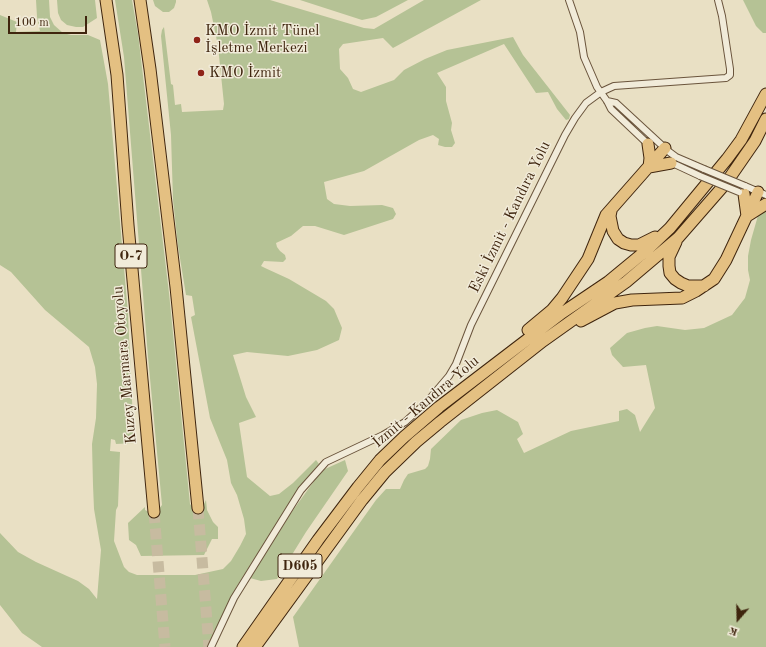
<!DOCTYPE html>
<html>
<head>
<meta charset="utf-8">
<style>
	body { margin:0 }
	#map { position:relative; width:766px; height:647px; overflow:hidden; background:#e9e0c4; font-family:"Old Standard TT",serif }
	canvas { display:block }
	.north { position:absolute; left:718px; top:599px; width:40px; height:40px; -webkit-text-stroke:3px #f1ebd9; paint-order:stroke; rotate:200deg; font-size:11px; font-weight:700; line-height:16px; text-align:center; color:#3f250e }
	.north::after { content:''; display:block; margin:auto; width:14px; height:18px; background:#3f250e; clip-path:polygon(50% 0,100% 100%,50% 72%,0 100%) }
	.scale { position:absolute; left:8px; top:16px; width:79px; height:18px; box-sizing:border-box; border:2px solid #3f250e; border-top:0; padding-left:5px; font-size:12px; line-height:14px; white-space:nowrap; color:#3f250e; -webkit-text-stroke:3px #f1ebd9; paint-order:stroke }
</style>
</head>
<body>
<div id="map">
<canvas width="766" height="647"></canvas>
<div class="north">K</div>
<div class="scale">100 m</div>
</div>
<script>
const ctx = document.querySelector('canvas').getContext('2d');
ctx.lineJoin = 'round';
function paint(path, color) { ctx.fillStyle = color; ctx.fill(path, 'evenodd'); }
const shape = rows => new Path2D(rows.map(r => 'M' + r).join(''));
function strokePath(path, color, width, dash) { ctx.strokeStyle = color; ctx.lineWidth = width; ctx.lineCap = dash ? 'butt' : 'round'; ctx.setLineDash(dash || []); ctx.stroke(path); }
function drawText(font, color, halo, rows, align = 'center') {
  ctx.font = font + ' "Old Standard TT",serif'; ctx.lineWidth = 3; ctx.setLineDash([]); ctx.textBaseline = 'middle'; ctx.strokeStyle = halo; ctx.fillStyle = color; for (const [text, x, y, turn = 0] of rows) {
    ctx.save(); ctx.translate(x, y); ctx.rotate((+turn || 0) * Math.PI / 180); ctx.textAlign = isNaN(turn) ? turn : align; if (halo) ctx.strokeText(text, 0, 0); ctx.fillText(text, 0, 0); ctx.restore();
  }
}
paint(shape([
	[36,0,49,0,50,17,54,25,63,33,71,35,88,35,100,40,108,84,128,314,134,443,116,444,115,440,111,439,110,451,120,452,118,506,116,510,114,541,124,567,129,572,137,575,195,575,223,569,231,561,240,546,246,534,244,519,237,495,231,483,227,460,210,418,191,317,195,315,192,296,186,295,178,246,173,200,171,135,161,36,162,30,164,27,171,84,173,85,175,105,181,104,182,112,223,110,224,104,218,46,211,12,207,0,270,0,364,28,374,29,424,0,481,0,393,48,383,38,343,44,339,49,340,69,348,78,353,89,361,92,394,80,404,70,425,59,447,50,513,37,523,55,570,115,569,119,566,120,557,109,548,92,536,93,504,44,437,73,446,87,446,101,452,123,451,130,455,143,452,147,445,147,438,145,439,139,433,135,419,140,364,171,324,182,327,199,334,204,350,206,382,205,393,208,396,214,393,219,344,235,315,226,303,226,291,236,276,243,277,247,280,251,285,255,286,259,283,262,264,261,261,266,265,268,289,279,326,301,334,309,342,328,339,340,317,350,288,356,247,352,233,355,246,397,256,417,239,423,247,477,270,496,279,494,293,483,316,460,319,464,302,484,237,586,208,647,42,647,22,633,0,605,0,533,18,552,36,562,78,581,89,589,97,599,101,550,94,509,93,485,92,444,96,418,97,384,95,367,89,347,45,310,11,272,0,265,0,15,17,22,16,32,40,31,37,17],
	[57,0,95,0,97,18,83,27,76,27,67,25,61,20,58,13],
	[115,0,132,0,138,34,169,293,190,504,193,508,198,508,203,506,206,500,207,510,213,522,218,527,218,539,212,539,204,555,141,556,136,545,129,540,128,523,145,507,145,510,149,512,158,510,162,505,148,357,124,57],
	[153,0,176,0,176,2,174,8,169,12,163,12,155,6],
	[300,0,408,0,376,17,362,20],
	[743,0,766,0,766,33,763,33,756,26],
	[766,210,766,647,299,647,293,617,376,500,386,489,400,489,404,480,408,474,425,469,428,466,430,459,431,449,461,420,482,413,497,410,518,422,523,434,517,439,524,453,571,431,619,421,619,411,627,409,635,415,640,432,655,408,646,365,623,367,612,355,610,348,627,333,645,328,657,326,685,330,704,328,732,315,745,298,750,280,748,270,748,256,751,240,759,212],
	[345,460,348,471,306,532,277,579,261,581,250,578,291,513,317,477,325,469]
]), '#b5c295');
strokePath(shape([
	[198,508,209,647],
	[154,512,165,647]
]), '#c7bba0', 11, [11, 5.5]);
const street = shape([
	[569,0,580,32,584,57,597,87,607,101,611,109,649,145],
	[607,101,616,103,668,151,676,157,704,169],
	[670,162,700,176],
	[745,186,766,195],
	[211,647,234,598,301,490,326,462,383,435,405,422,426,403,449,376,456,364,471,325,565,135,575,118,586,103,601,92,614,86,726,78,730,75,730,69,722,16,718,0]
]);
const highway = shape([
	[106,0,117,75,128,225,154,512],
	[140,0,150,69,176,287,198,508],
	[648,144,650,158,649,167,671,163],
	[744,194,747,216],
	[611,211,610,216,613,231,618,239,624,243,631,245,639,245,655,237],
	[747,216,766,204],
	[676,242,669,257,669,266,670,273,675,279,681,283,688,286,704,286],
	[581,321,615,303,632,300,682,298,696,291,714,279,726,260,758,192],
	[528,330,552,310,562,298,588,259,606,215,665,148],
	[243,647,318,540,358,487,380,460,404,437,439,407,562,313,608,282,648,249,670,228,727,159,741,140,766,94],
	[255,647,362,500,385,472,416,442,440,422,543,341,626,282,678,238,726,183,755,141,766,119]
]);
strokePath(street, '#6a543c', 8);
strokePath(highway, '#3f250e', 13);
strokePath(street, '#f1ebd9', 6);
strokePath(highway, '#e4c082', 11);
const streetBridge = shape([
	[704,169,745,186],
	[700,176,739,192]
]);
strokePath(streetBridge, '#6a543c', 8, []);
strokePath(streetBridge, '#f1ebd9', 6);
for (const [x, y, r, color] of [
	[197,40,4,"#8f2418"],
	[201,73,4,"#8f2418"]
]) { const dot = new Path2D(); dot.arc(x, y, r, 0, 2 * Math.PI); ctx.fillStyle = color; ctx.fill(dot); strokePath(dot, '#f1ebd9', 1.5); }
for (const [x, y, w] of [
	[131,256,32],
	[300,566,44]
]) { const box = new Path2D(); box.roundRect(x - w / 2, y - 12, w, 24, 3); ctx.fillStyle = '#f1ebd9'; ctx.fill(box); strokePath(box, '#3f250e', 1); }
drawText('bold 14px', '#3f250e', null, [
	["O-7",131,256],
	["D605",300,566]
]);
drawText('15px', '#3f250e', '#f1ebd9', [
	["KMO İzmit Tünel",205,31],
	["İşletme Merkezi",205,48],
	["KMO İzmit",209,73]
], 'left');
drawText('15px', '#3f250e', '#f1ebd9', [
	["Eski İzmit - Kandıra Yolu",510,217,-64],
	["Kuzey Marmara Otoyolu",125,365,-95],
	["İzmit - Kandıra Yolu",426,402,-40]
]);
</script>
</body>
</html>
